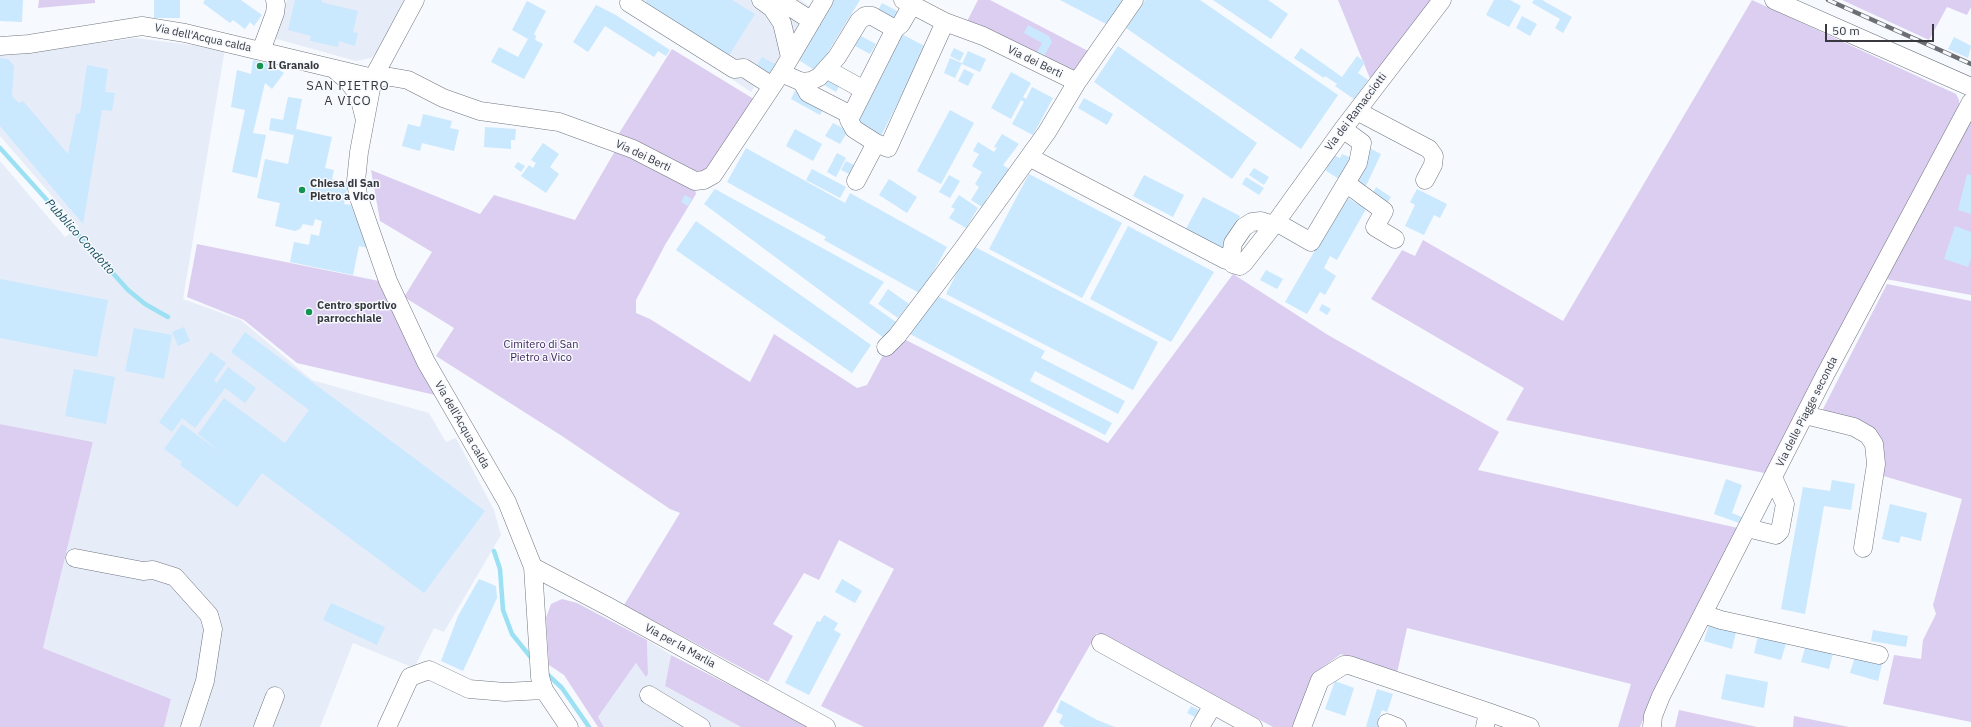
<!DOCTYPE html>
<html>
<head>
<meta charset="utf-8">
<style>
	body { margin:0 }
	#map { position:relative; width:1971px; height:727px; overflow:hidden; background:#f6f9fd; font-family:"IBM Plex Sans",sans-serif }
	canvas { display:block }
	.scale { position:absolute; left:1825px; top:24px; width:109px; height:18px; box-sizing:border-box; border:2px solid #37393e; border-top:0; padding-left:5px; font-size:12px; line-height:14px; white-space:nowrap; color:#37393e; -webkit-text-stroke:3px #f6f9fd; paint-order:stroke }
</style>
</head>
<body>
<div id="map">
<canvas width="1971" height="727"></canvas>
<div class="scale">50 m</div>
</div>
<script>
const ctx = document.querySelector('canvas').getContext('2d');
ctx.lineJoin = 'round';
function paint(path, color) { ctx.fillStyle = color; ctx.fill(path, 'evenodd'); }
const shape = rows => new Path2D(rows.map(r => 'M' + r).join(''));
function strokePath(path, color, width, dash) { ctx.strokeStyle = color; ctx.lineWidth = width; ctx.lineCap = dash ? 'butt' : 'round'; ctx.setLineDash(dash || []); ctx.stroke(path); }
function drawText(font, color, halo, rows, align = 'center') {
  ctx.font = font + ' "IBM Plex Sans",sans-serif'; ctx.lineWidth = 3; ctx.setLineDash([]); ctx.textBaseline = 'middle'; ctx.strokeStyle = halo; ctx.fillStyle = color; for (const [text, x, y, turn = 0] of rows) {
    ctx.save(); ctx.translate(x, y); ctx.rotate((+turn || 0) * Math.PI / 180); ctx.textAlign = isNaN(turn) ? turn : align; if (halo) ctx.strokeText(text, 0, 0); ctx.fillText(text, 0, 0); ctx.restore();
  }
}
paint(shape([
	[287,0,404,0,379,51,371,58,356,61,273,38],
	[620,0,800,0,811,7,768,76,763,74,751,92,619,3],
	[135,38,225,49,183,299,241,320,312,380,429,413,446,442,456,438,494,510,501,535,444,632,434,628,414,668,353,643,320,727,164,727,171,699,43,648,93,442,0,424,0,161,65,237,79,227,0,136,0,54,11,55],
	[647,640,671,655,665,686,741,727,604,727,598,717,636,663,646,676,648,674]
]), '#e7edf8');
paint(shape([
	[39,0,95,0,95,3,38,8],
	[978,0,990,0,1092,53,1073,72,965,25],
	[1338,0,1433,0,1371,81],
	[1752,0,1956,94,1959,100,1959,110,1769,474,1506,420,1524,388,1371,299,1402,250,1415,256,1423,240,1563,321],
	[1842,0,1971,0,1971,7,1967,15,1947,7,1929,40],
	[672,49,757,101,710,169,696,175,616,138],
	[1968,121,1971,122,1971,295,1886,279],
	[615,151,694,187,696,194,665,245,636,300,636,313,650,319,750,382,774,334,857,388,867,385,882,357,904,339,1108,443,1233,274,1328,335,1499,432,1478,470,1738,528,1657,689,1640,727,1618,727,1631,684,1407,628,1397,673,1341,654,1323,667,1307,694,1296,727,1273,727,1097,633,1043,727,864,727,821,706,894,569,839,540,819,580,804,573,773,624,793,636,768,682,624,605,680,513,670,509,562,436,436,356,454,328,404,297,432,252,380,221,371,170,480,214,494,195,575,220],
	[197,244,379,281,435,395,297,363,244,320,187,297],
	[1887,284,1971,301,1971,722,1883,704,1894,655,1921,659,1923,640,1936,614,1933,605,1962,499,1880,475,1882,444,1827,415,1823,409],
	[0,424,93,442,43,648,171,699,164,727,0,727],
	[562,599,577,603,647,640,648,674,646,677,636,663,598,717,604,727,598,727,564,675,549,665,546,618,551,604],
	[671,655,811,727,741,727,665,686],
	[1679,710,1757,727,1675,727],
	[1794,716,1849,727,1793,727]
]), '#dccef0');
strokePath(shape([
	[0,148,128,290,145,304,168,317],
	[494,551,500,569,503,610,512,634,533,660],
	[545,672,562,688,589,727]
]), '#9ce0f4', 4.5);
paint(shape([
	[0,0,23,0,22,22,0,21],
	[154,0,180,0,180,18,154,18],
	[205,0,241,0,262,15,254,26,250,22,245,29,233,20,230,23,203,3],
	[295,0,322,0,321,2,358,11,353,32,358,33,355,46,339,41,338,47,310,41,311,36,288,30],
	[647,0,732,0,755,14,726,60,642,7],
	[833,0,860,0,828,52,832,55,816,71,797,59],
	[1060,0,1123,0,1110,26],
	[1145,0,1200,0,1338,95,1301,149,1126,28],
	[1213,0,1268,0,1288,14,1271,39],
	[1494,0,1510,0,1521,6,1509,27,1486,15],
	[1534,0,1542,0,1572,17,1563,33,1555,28,1560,19,1532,3],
	[527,1,546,11,534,34,536,36,535,40,543,44,524,79,491,62,499,47,518,57,528,39,512,30],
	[882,3,899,12,893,24,876,14],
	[596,5,614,14,670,50,666,56,658,51,654,57,605,26,588,52,573,42],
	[1522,16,1537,24,1530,36,1516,28],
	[1028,25,1049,36,1052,42,1042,60,1035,56,1042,43,1024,33],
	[902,34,926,47,881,136,857,124],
	[861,36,876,44,870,54,855,46],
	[1954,37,1971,46,1968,58,1948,49],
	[1118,46,1257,143,1232,179,1094,82],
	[954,48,964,53,960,61,950,56],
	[1301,48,1342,77,1357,56,1365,62,1358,73,1368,80,1354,99,1335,86,1337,84,1325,76,1324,78,1294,58],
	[968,51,986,59,980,72,962,64],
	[762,57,775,64,769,76,755,68],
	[0,58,8,59,14,66,12,96,19,103,23,101,68,154,76,114,80,113,87,65,108,69,105,92,115,93,112,111,102,110,83,224,0,126],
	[950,58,962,63,955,78,944,73],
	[253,60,269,64,284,73,272,89,265,83,253,133,266,135,257,178,232,172,245,110,231,107,237,70,251,74],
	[964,69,974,74,968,86,958,81],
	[1011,72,1031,83,1023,97,1026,99,1032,87,1053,98,1033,135,1012,124,1024,102,1021,100,1011,119,991,108],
	[829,77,842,81,836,92,824,85],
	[795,91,824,107,820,115,791,99],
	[288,97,302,99,296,129,332,137,325,168,334,170,332,179,348,183,344,204,351,205,368,248,359,246,353,275,290,262,294,242,309,245,311,234,319,236,322,221,315,219,313,226,303,224,300,229,295,231,275,226,280,203,257,198,265,159,288,164,294,135,269,130,271,118,283,120],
	[1084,98,1113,114,1107,125,1078,108],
	[950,110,974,123,941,184,917,171],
	[423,114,452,121,450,128,459,130,454,151,422,143,420,151,402,146,408,124,420,127],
	[833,123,848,131,840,144,825,136],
	[485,127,516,129,515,140,511,140,511,149,484,147],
	[795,129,822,144,813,161,786,146],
	[1002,134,1019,144,1003,165,1009,169,993,195,990,193,982,207,971,200,979,187,975,184,982,172,972,166,979,154,973,151,978,142,994,152,997,148,994,147],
	[543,143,559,154,550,167,559,174,546,193,521,176,529,165,533,168,536,163,531,160],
	[746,148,845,203,850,193,947,247,921,294,824,240,826,237,727,182],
	[1369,148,1381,154,1365,188,1353,182],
	[837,153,846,158,836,177,827,172],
	[1342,154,1356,160,1342,181,1325,170,1334,155,1340,158],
	[846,161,854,165,849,174,841,170],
	[518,162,525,166,521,172,514,167],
	[1254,168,1269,177,1264,185,1249,175],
	[812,169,846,187,840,198,806,180],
	[1029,174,1122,223,1082,298,989,249],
	[1967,174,1971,175,1971,214,1958,210],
	[949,175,960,181,950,198,939,192],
	[1144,175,1184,195,1173,217,1133,196],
	[1246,177,1264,188,1259,195,1242,184],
	[889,179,917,197,907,213,879,195],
	[1376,187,1391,197,1386,205,1371,196],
	[715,189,884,282,869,303,896,322,884,338,704,204],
	[1417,189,1447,204,1440,218,1434,215,1424,235,1405,226,1415,205,1410,202],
	[685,195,692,199,688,206,681,202],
	[959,195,978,208,966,228,949,218,955,209,951,207],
	[1203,197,1240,216,1220,256,1182,236],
	[1346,197,1366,209,1337,260,1330,256,1324,268,1336,276,1325,295,1320,292,1307,314,1285,302],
	[696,221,871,345,852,373,676,250],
	[1128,226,1214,272,1171,342,1090,299],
	[1955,226,1971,232,1971,259,1968,267,1944,259],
	[971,245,1158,342,1133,390,946,294],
	[1266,270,1283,279,1277,289,1260,280],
	[0,279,108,300,97,357,0,338],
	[888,289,909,304,898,318,878,304],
	[934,294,1045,351,1041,358,1125,401,1118,414,1035,371,1030,381,1112,423,1105,435,908,333],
	[1322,304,1331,309,1327,315,1319,310],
	[184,327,190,341,178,346,172,332],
	[134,328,172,335,164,379,125,371],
	[245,332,485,511,424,593,262,473,237,507,180,465,182,462,164,449,182,424,224,455,198,434,224,398,285,443,309,410,231,352],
	[211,352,226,363,214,380,217,383,228,367,256,388,245,403,225,388,195,428,182,418,172,432,159,422],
	[74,369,115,377,106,424,65,416],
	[1726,479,1742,485,1732,513,1744,518,1742,524,1714,514],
	[1832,480,1855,484,1851,510,1824,506,1805,614,1781,609,1803,487,1830,491],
	[1890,504,1927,513,1921,541,1901,536,1899,543,1882,539],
	[479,579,496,586,497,598,463,671,441,661,458,616],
	[842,579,862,591,855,603,835,592],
	[331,603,385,627,377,645,323,620],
	[824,615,838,623,834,630,841,634,809,695,785,683,817,621,820,622],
	[1710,621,1737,628,1732,649,1704,641],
	[1873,630,1908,636,1906,647,1871,641],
	[1759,632,1787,640,1781,660,1754,653],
	[1807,641,1834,649,1829,669,1801,662],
	[1856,653,1883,660,1878,681,1850,673],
	[1726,674,1768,682,1764,708,1721,699],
	[1335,681,1354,688,1345,716,1325,709],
	[1377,689,1393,694,1387,712,1382,710,1378,721,1381,722,1380,727,1366,727],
	[1061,700,1097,720,1115,727,1065,727,1059,723,1063,715,1056,712],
	[1191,706,1199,710,1195,717,1187,713]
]), '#cae8fe');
const minor = shape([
	[415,0,373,78,359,152,356,181,358,195,388,281,426,362,507,502,533,567,540,677,544,690,569,727],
	[631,0,629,3,734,69,744,68,772,86],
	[761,0,772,8,782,23,790,57],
	[779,0,812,21],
	[903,0,945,22,983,36,1077,82,1134,0],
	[1774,0,1971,87],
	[0,46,29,44,142,26,185,33,373,78,391,77,408,80,443,98,480,111,559,122,633,149,695,181,704,180,713,175,781,73,824,0],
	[261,51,275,13,276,5,275,0],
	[826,69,864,90],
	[335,70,348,81,359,96,364,116],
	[781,73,802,82,811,81,819,77,837,57,859,21,865,16,872,16,895,29],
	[802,82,808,93,851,115],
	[1357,111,1429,149,1434,156,1433,165,1425,180],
	[876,143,854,129,849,120,895,29,901,24,912,5],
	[1029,157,1226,260,1231,261],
	[856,181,876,143,888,148,945,22],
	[1347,184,1384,211,1375,227,1395,239],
	[1276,222,1311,242,1358,163,1362,143,1343,129],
	[1273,225,1261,221,1252,222,1244,227,1233,243,1231,256,1233,264,1240,266,1244,263,1276,222,1343,129,1442,0],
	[886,347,897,336,962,250,1047,132,1077,82],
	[1805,415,1854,427,1868,435,1874,444,1876,464,1863,548],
	[1747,528,1776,535,1780,531,1785,504,1773,477],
	[75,558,143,571,153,570,175,577,209,615,213,629,205,681,190,727],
	[533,567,609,607,826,727],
	[1703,614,1721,620,1879,655],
	[1101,643,1253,727],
	[649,695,701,727],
	[1488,712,1530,727],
	[1387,723,1397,727],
	[263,727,275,696],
	[387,727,410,677,429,670,469,689,505,692,544,690],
	[1200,727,1213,705],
	[1302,727,1320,680,1344,665,1349,665,1488,712,1485,727],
	[1652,727,1653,716,1661,696,1825,375,1971,102]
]);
strokePath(minor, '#717680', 19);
strokePath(minor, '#fff', 18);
const rail = shape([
	[1828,0,1971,64]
]);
strokePath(rail, '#6c6e73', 4.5);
strokePath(rail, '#f6f9fd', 3, [9]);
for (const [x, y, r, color] of [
	[260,66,4,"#139453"],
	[302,190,4,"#139453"],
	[309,312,4,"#139453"]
]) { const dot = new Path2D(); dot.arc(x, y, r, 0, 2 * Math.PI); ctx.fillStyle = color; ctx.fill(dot); strokePath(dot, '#f6f9fd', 1.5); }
drawText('11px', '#37393e', '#f6f9fd', [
	["Via dell'Acqua calda",203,38,12],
	["Via dei Berti",1035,62,26],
	["Via dei Ramacciotti",1356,112,-53],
	["Via dei Berti",643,156,25],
	["Via delle Piagge seconda",1807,412,-63],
	["Via dell'Acqua calda",462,425,60],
	["Via per la Marlia",680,646,29]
]);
drawText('bold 11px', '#37393e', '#f6f9fd', [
	["Il Granaio",268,66],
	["Chiesa di San",310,184],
	["Pietro a Vico",310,197],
	["Centro sportivo",317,306],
	["parrocchiale",317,319]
], 'left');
drawText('11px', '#3c1e58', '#f6f9fd', [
	["Cimitero di San",541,345],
	["Pietro a Vico",541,358]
]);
drawText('italic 12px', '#144d5b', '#f6f9fd', [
	["Pubblico Condotto",80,237,48]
]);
ctx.letterSpacing = '1px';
drawText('13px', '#37393e', '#f6f9fd', [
	["SAN PIETRO",348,86],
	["A VICO",348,101]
]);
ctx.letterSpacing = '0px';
</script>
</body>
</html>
